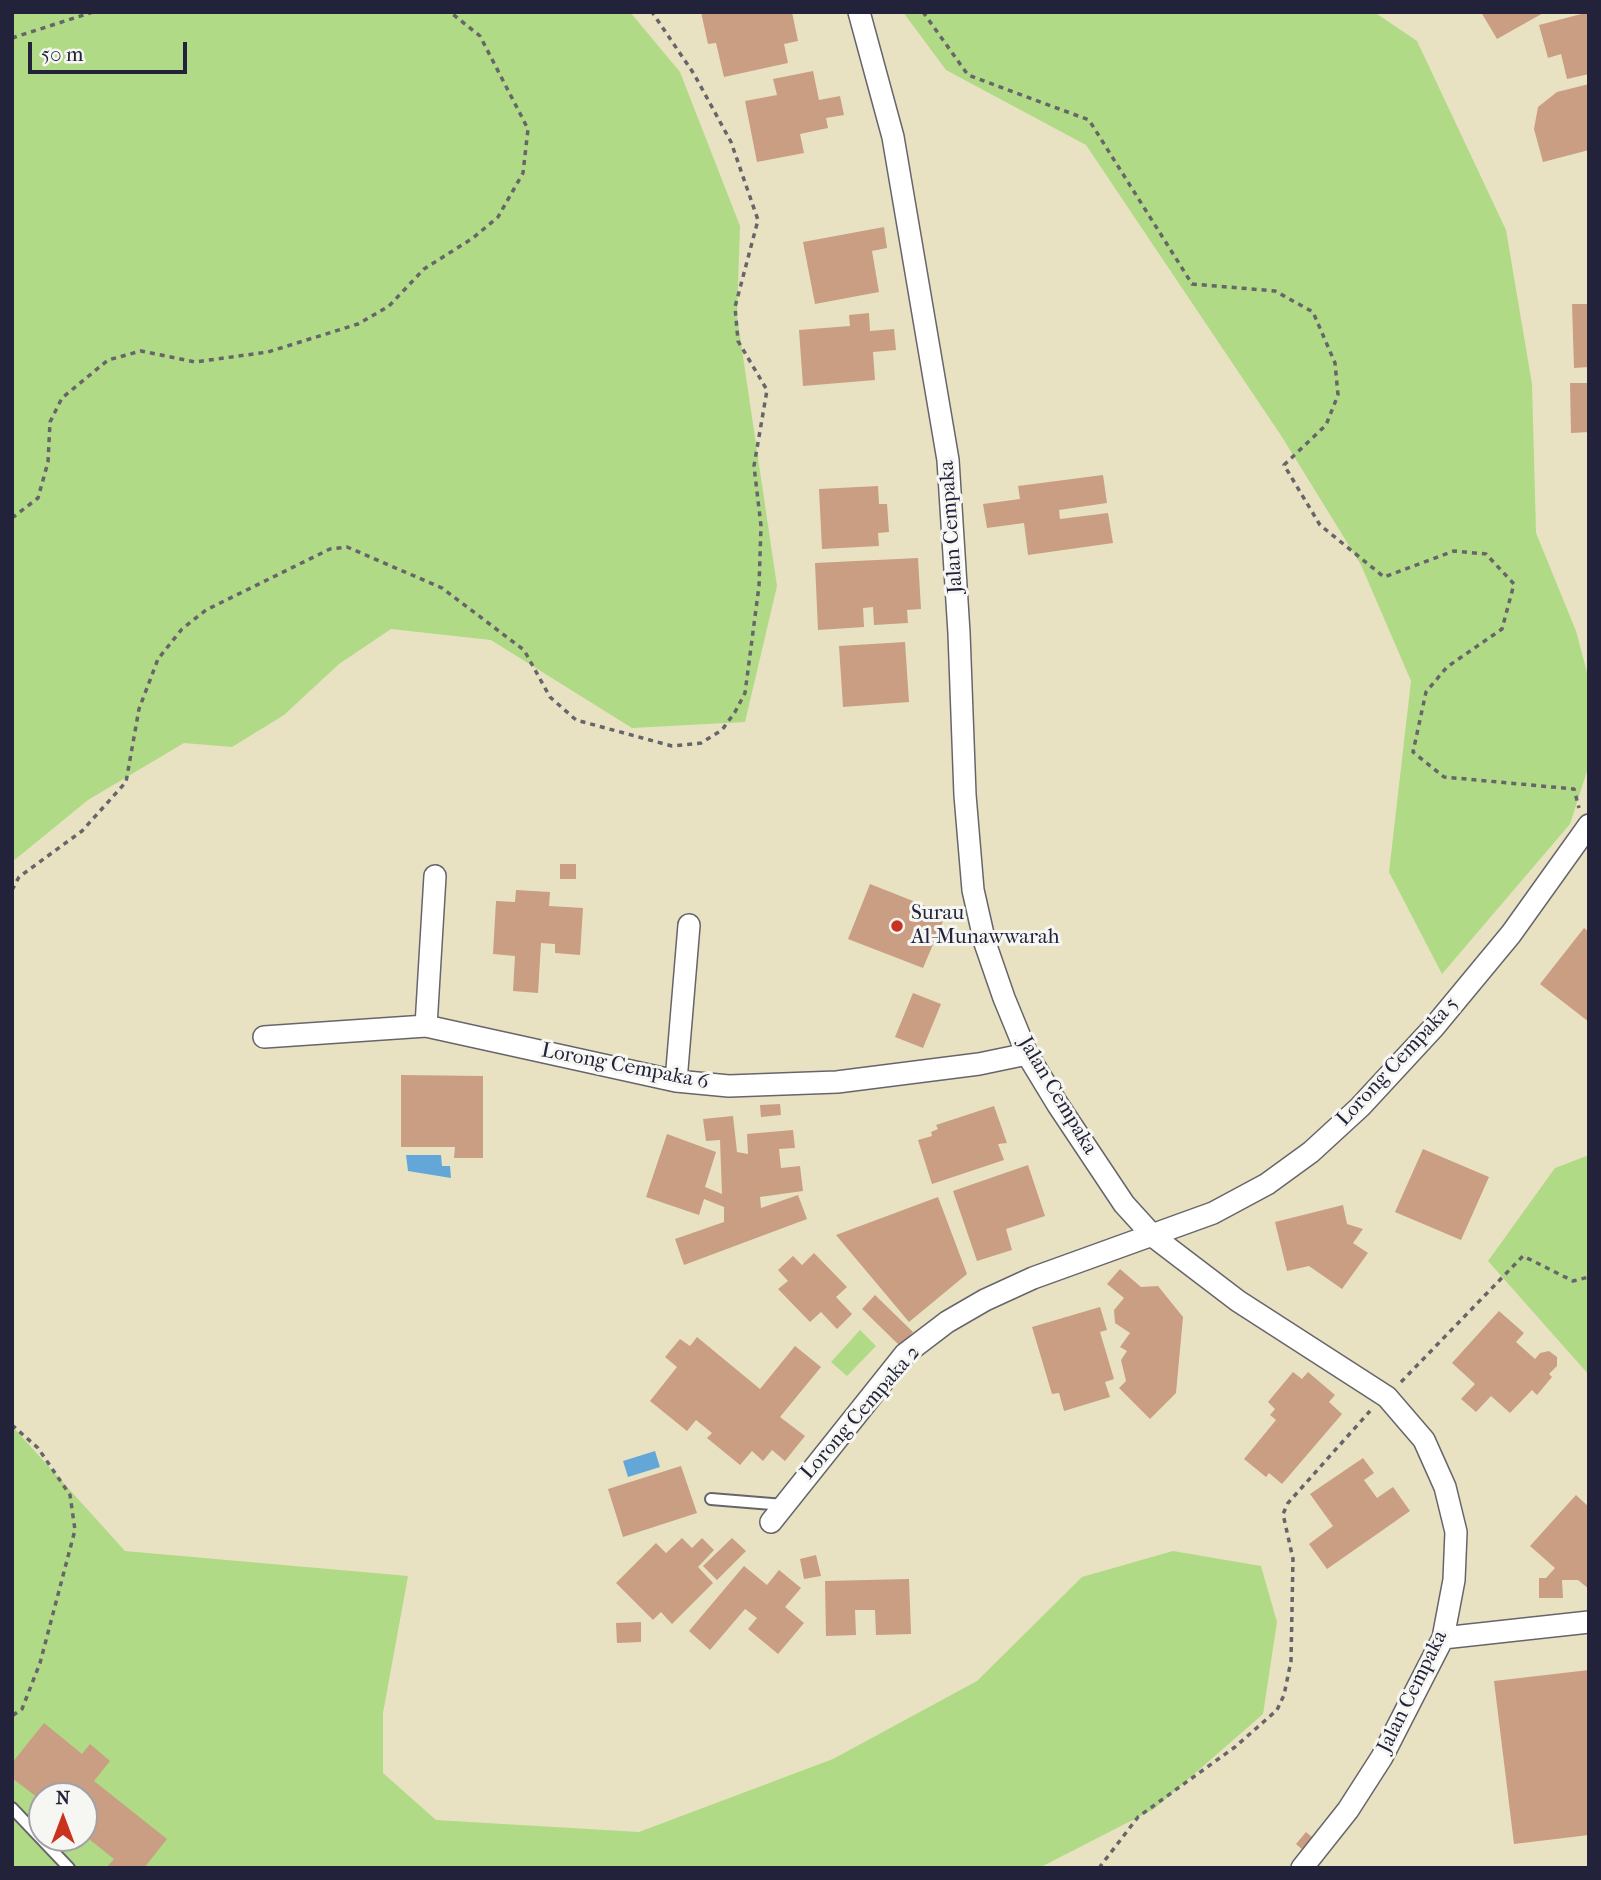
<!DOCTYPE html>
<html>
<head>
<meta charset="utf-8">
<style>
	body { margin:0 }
	#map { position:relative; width:1601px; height:1880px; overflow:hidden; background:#e8e2c2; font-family:"IM FELL French Canon",serif }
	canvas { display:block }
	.frame { position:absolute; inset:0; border:14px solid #22223b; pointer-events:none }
	.north { position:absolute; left:28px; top:1782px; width:70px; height:70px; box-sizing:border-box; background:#f6f6f2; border:2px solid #a1a1a9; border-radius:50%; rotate:0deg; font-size:19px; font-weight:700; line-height:28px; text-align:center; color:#22223b }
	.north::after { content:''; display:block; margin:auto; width:24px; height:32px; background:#c8321e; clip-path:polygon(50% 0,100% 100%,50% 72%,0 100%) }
	.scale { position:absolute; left:28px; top:42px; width:159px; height:32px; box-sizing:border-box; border:4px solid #22223b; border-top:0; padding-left:9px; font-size:21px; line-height:24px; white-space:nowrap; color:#22223b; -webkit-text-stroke:5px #f6f6f2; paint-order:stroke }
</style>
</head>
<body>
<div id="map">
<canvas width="1601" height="1880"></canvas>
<div class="frame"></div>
<div class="north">N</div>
<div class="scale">50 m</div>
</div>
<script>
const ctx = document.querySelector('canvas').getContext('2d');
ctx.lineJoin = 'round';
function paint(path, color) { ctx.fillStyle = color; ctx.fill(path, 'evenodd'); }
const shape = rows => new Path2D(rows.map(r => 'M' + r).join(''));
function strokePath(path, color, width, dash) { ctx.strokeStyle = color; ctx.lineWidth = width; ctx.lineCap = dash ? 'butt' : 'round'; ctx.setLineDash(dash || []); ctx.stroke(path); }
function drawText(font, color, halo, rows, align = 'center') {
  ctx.font = font + ' "IM FELL French Canon",serif'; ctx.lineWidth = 6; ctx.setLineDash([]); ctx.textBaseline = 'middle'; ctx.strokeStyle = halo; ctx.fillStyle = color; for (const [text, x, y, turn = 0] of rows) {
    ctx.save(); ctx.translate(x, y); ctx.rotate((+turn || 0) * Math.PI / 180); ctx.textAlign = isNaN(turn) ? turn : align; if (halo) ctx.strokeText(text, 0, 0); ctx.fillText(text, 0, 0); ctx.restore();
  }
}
paint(shape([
	[12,12,630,12,680,72,740,226,737,316,777,586,745,722,632,728,491,640,391,629,339,664,284,715,232,747,184,743,88,800,12,862],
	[903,12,1374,12,1417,41,1506,230,1532,384,1536,533,1576,631,1589,680,1589,765,1570,824,1442,974,1389,872,1411,681,1361,565,1282,437,1086,145,946,70],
	[1589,1155,1589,1375,1488,1261,1555,1168],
	[860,1330,876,1346,847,1376,831,1362],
	[12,1426,125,1551,408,1576,383,1713,383,1773,436,1820,639,1832,833,1759,977,1681,1082,1577,1173,1551,1261,1566,1277,1622,1263,1714,1154,1809,1039,1868,12,1868],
	[42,1796,84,1796,84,1838,42,1838]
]), '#b0da86');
paint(shape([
	[406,1155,441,1155,442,1166,450,1166,451,1178,408,1171],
	[655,1451,660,1467,628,1477,623,1461]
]), '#63a7d8');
paint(shape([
	[701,12,792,12,798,41,784,44,788,63,724,77,716,43,708,44],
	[1481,12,1545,12,1497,39],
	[1589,12,1589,74,1567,79,1561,54,1548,58,1539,25],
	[813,71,819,100,840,96,844,115,826,118,828,128,800,134,804,153,757,162,745,101,777,95,773,79],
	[1589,84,1589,150,1543,162,1534,129,1538,107,1557,92],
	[884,227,887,248,872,251,879,292,815,304,803,242],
	[1572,304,1589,304,1589,367,1574,368],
	[869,313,870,331,894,329,896,350,873,352,875,380,803,386,799,330,850,326,849,315],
	[1570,383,1589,383,1589,432,1571,433],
	[1103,475,1107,503,1059,510,1060,519,1108,513,1113,543,1028,555,1024,523,987,528,983,504,1020,499,1018,486],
	[878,486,879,504,887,504,889,532,878,533,879,546,822,549,819,489],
	[918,558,921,609,907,610,908,623,874,625,873,607,863,608,864,627,818,630,815,563],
	[905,642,909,702,843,707,839,646],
	[560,864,576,864,576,879,560,879],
	[870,884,946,914,923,968,848,939],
	[516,890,550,892,549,906,583,908,580,955,555,953,555,944,541,943,538,993,513,991,515,956,493,954,496,901,515,902],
	[1584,928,1589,932,1589,1022,1540,984],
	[913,993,941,1004,923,1048,895,1037],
	[401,1075,483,1076,483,1158,454,1158,455,1147,401,1147],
	[780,1104,781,1115,761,1117,760,1105],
	[994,1106,1007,1143,998,1144,1004,1160,932,1184,918,1140,932,1136,931,1132,938,1129,936,1125],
	[733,1116,737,1152,748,1154,747,1134,793,1130,795,1148,779,1149,781,1168,800,1166,803,1191,760,1197,761,1208,798,1195,807,1219,684,1265,675,1239,724,1222,724,1207,704,1199,699,1215,646,1197,667,1134,716,1152,705,1187,722,1194,720,1140,706,1141,703,1119],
	[1423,1149,1489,1177,1461,1240,1395,1212],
	[1028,1165,1045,1216,1006,1229,1012,1250,977,1261,953,1191],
	[938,1197,967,1274,909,1322,836,1235],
	[1343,1205,1347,1224,1363,1229,1353,1243,1368,1253,1342,1289,1309,1266,1287,1271,1275,1222],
	[814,1253,847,1287,836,1297,852,1314,837,1329,821,1312,810,1322,778,1289,788,1281,778,1270,793,1256,802,1265],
	[1120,1269,1141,1287,1158,1286,1183,1317,1176,1393,1150,1419,1119,1388,1126,1381,1121,1360,1127,1351,1120,1347,1130,1333,1115,1323,1114,1310,1124,1298,1107,1284],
	[875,1295,913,1332,900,1346,862,1309],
	[1100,1307,1107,1330,1100,1332,1114,1379,1105,1382,1110,1397,1064,1411,1059,1393,1052,1394,1032,1327],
	[1499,1311,1524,1333,1516,1342,1535,1359,1540,1353,1549,1351,1557,1357,1557,1366,1549,1374,1552,1377,1537,1395,1532,1390,1510,1413,1491,1396,1476,1412,1461,1399,1475,1384,1452,1363],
	[697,1337,760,1389,795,1346,821,1367,780,1417,805,1436,785,1461,772,1450,763,1461,752,1451,740,1465,707,1438,712,1433,696,1420,687,1431,650,1401,677,1367,665,1357,680,1339,690,1346],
	[1293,1372,1302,1379,1308,1372,1335,1395,1329,1402,1342,1414,1282,1484,1269,1473,1266,1477,1244,1459,1276,1420,1270,1415,1275,1409,1268,1402],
	[1363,1458,1374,1473,1364,1480,1377,1498,1393,1487,1410,1511,1327,1569,1309,1544,1333,1526,1310,1494],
	[681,1466,697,1513,623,1537,608,1489],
	[1576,1495,1589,1507,1589,1589,1578,1580,1562,1580,1563,1598,1539,1598,1539,1578,1546,1578,1555,1568,1530,1546],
	[682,1538,692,1548,702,1538,714,1550,698,1567,713,1583,672,1624,661,1612,653,1620,616,1583,656,1543,666,1553],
	[732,1538,746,1551,717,1580,703,1566],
	[816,1555,821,1576,804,1579,800,1559],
	[744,1566,767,1585,779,1570,801,1588,785,1607,804,1623,778,1654,748,1629,757,1618,745,1609,710,1650,689,1631],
	[909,1579,911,1634,876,1635,875,1610,855,1610,856,1635,826,1636,825,1581],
	[641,1622,641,1642,617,1643,616,1623],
	[1589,1670,1589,1835,1514,1844,1494,1681],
	[44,1723,82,1754,90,1744,110,1761,94,1781,167,1839,144,1868,106,1868,114,1859,84,1835,84,1796,42,1796,42,1801,12,1778,12,1763],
	[1306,1832,1313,1838,1303,1850,1296,1844]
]), '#c99e83');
const service = shape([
	[711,1499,784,1505],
	[12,1808,69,1868]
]);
const minor = shape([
	[859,12,893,137,948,460,959,633,965,795,973,890,985,943,1004,998,1027,1054,1058,1105,1124,1204,1154,1237,1238,1301,1387,1397,1424,1440,1445,1487,1456,1532,1454,1580,1443,1638,1382,1757,1348,1810,1302,1868],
	[426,1026,435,876],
	[264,1037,426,1026,676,1081,729,1086,837,1082,979,1064,1027,1054],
	[676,1081,689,925],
	[771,1522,905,1354,947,1322,985,1300,1033,1278,1213,1213,1267,1184,1311,1152,1360,1107,1434,1027,1511,934,1589,825],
	[1443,1638,1589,1622]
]);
strokePath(service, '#67656a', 14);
strokePath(minor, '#67656a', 24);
strokePath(shape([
	[923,12,968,75,1089,120,1192,284,1275,291,1313,312,1335,363,1338,395,1326,425,1284,465,1320,525,1384,577,1454,551,1486,554,1514,584,1502,629,1447,667,1426,692,1413,752,1444,777,1574,789,1579,808],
	[12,38,93,12],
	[12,518,38,498,48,462,50,422,62,398,108,360,141,351,195,362,268,352,358,324,389,306,424,269,473,238,498,217,523,173,528,129,480,36,450,12],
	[12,890,19,877,82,831,126,782,139,709,158,659,182,629,206,610,330,549,347,547,442,588,524,650,550,697,576,720,672,746,701,743,722,730,735,712,745,693,759,586,761,526,754,466,767,390,738,341,735,307,758,220,731,142,694,74,652,12],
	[1401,1382,1523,1256,1573,1281,1589,1277],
	[12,1425,38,1448,70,1495,75,1530,40,1663,22,1709,12,1716],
	[1099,1868,1138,1817,1235,1747,1277,1710,1284,1695,1291,1661,1293,1559,1283,1514,1288,1503,1370,1411]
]), '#67656a', 3.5, [5, 5]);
strokePath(service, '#fff', 10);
strokePath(minor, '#fff', 21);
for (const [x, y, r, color] of [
	[897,926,7,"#c8321e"]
]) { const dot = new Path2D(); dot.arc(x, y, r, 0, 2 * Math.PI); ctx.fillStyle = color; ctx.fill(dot); strokePath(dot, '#f6f6f2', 2.5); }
drawText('21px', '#22223b', '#f6f6f2', [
	["Jalan Cempaka",952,527,-94],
	["Lorong Cempaka 5",1398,1062,-47],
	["Lorong Cempaka 6",625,1067,11],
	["Jalan Cempaka",1057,1096,59],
	["Lorong Cempaka 2",861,1413,-49],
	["Jalan Cempaka",1413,1692,-64]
]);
drawText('21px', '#22223b', '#f6f6f2', [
	["Surau",911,914],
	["Al-Munawwarah",911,938]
], 'left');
</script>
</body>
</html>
